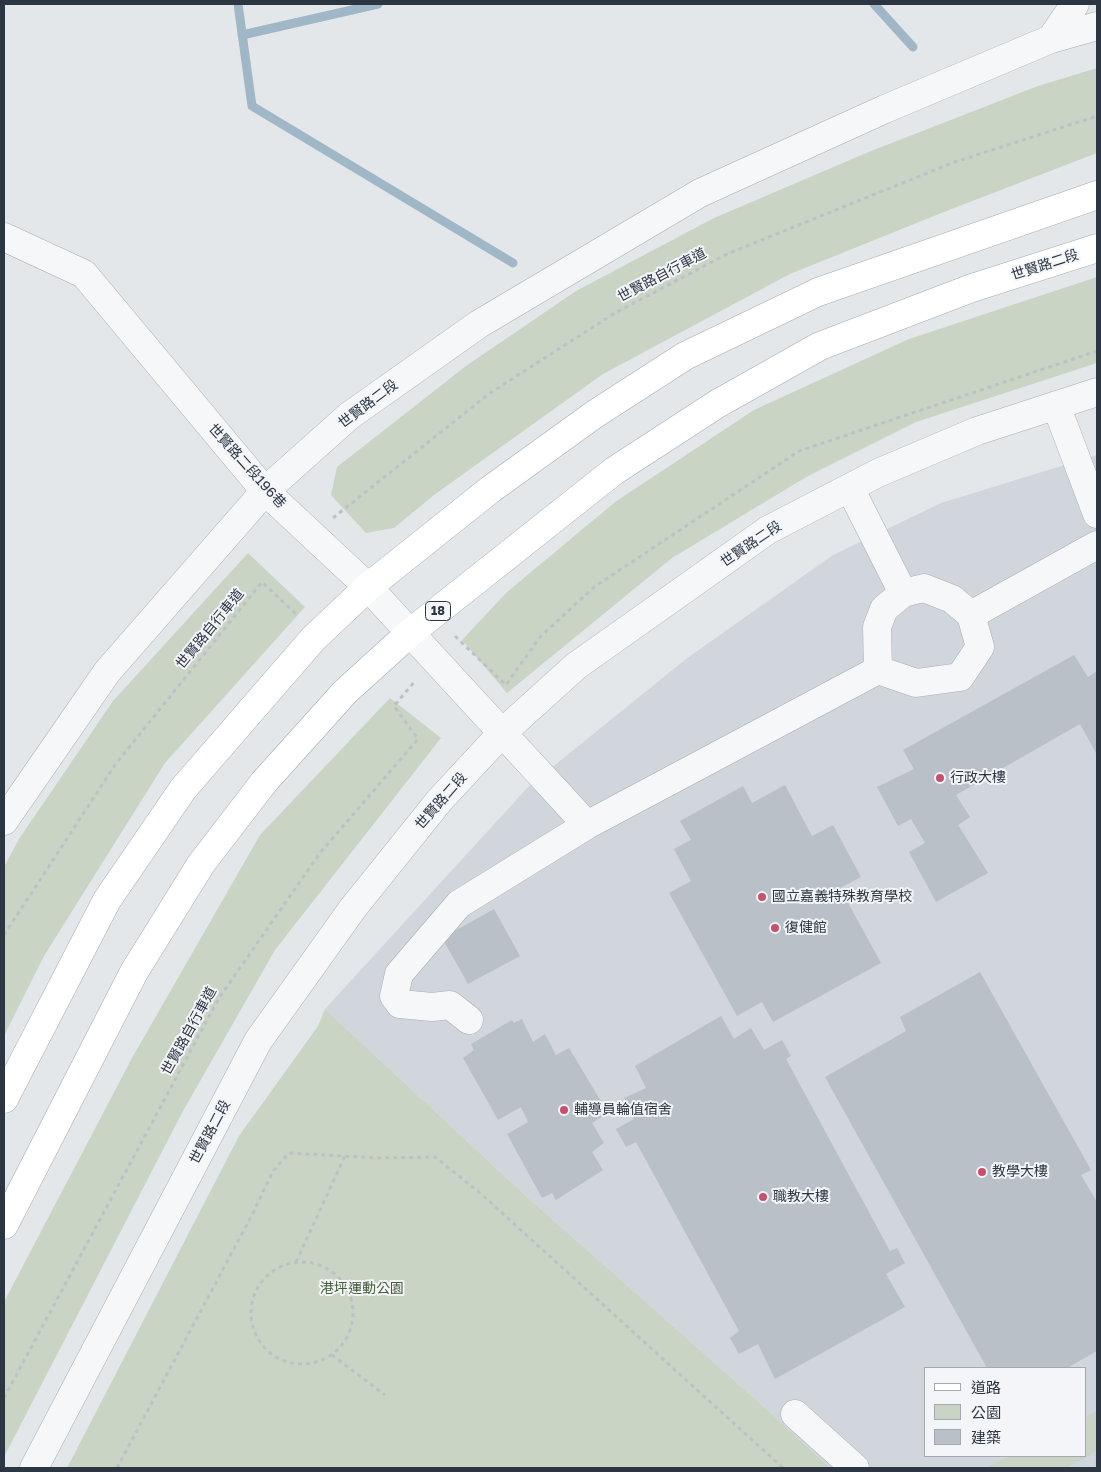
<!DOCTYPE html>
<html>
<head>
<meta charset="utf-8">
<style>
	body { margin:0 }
	#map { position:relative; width:1101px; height:1472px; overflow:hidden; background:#e3e7ea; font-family:"Golos Text","Noto Sans TC",sans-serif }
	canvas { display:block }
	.frame { position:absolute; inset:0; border:5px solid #2c3642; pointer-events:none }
	.legend { position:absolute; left:924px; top:1367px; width:162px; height:90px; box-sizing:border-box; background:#f3f5f8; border:1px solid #a3a9af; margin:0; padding:6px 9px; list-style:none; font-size:15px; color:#2c3642 }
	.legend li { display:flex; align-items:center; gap:10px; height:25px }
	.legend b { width:25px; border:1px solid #a3a9af }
</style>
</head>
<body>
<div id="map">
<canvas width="1101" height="1472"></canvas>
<div class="frame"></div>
<ul class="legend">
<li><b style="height:6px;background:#fff"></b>道路</li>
<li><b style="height:14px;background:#cad4c5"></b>公園</li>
<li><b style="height:14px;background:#bac0c7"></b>建築</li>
</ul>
</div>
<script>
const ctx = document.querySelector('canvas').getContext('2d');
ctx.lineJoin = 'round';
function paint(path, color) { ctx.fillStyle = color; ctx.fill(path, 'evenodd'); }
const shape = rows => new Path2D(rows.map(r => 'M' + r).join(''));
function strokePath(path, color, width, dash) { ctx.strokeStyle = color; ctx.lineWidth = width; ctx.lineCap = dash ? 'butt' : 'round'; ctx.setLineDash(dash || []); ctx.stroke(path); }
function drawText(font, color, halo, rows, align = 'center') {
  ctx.font = font + ' "Golos Text","Noto Sans TC",sans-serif'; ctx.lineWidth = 4; ctx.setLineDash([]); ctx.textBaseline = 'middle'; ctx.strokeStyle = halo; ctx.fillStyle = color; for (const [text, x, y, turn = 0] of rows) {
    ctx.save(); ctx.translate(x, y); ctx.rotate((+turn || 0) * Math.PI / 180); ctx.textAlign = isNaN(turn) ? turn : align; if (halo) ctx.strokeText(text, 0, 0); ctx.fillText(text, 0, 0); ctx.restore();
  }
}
paint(shape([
	[1097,455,1097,1468,830,1468,770,1412,525,1195,325,1009,529,786,686,659,833,555,941,503],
	[925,1368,1085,1368,1085,1456,925,1456]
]), '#d1d6dc');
paint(shape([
	[1097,68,1097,153,949,210,790,274,603,374,434,495,394,528,366,533,331,495,337,467,466,366,576,291,714,218,871,151,1038,86],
	[1097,277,1097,363,916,422,808,476,672,558,507,693,462,640,507,592,615,502,754,410,909,339],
	[248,553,305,607,165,763,44,956,4,1036,4,867,19,839,113,701],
	[390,698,441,738,275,950,183,1111,4,1457,4,1302,132,1058,260,835],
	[325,1009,525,1195,770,1412,830,1468,67,1468,239,1136,318,1026],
	[1097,1411,1097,1468,1093,1468,1096,1452,1066,1468,985,1468,1010,1456,1085,1456,1085,1417]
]), '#cad4c5');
strokePath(shape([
	[238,4,252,106,513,263],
	[874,4,913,47],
	[242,35,378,4]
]), '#a0b7c8', 9);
paint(shape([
	[1074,655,1088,677,1097,671,1097,755,1080,724,956,795,970,817,958,825,988,873,936,902,909,852,925,843,911,819,898,826,877,787,914,769,903,750],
	[785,785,812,836,833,825,861,877,840,888,881,963,773,1022,762,1002,737,1016,669,893,691,881,674,849,691,840,680,821,743,786,752,803],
	[494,909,520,956,468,984,442,938],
	[980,972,1091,1170,1081,1175,1097,1202,1097,1351,1067,1368,987,1368,825,1077,906,1031,900,1017],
	[721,1016,734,1039,751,1028,764,1050,782,1040,791,1056,786,1059,890,1251,897,1248,905,1263,886,1274,905,1307,775,1379,758,1344,739,1354,730,1338,739,1331,636,1142,626,1147,616,1129,634,1119,624,1098,646,1088,635,1066],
	[522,1019,533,1042,545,1034,556,1055,569,1048,608,1113,592,1123,604,1143,592,1152,603,1170,556,1200,552,1193,542,1198,507,1134,528,1122,521,1107,498,1120,463,1058,474,1050,471,1044,512,1020,514,1023]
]), '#bac0c7');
const minor = shape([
	[1051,39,1075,4],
	[4,237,84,274,265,491,368,587,587,825,878,670,916,683,960,677,980,647,971,615,1097,545],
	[1056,405,1097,514],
	[850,488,903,593],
	[878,670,877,627,884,609,903,593,924,588,952,599,971,615],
	[4,821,107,672,265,491,349,416,479,324,700,193,885,109,1051,39,1097,26],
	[469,1020,450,1005,432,1007,400,1004,394,996,399,974,459,904,587,825],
	[795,1414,855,1468],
	[34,1468,258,1041,353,908,439,801,502,733,576,666,768,530,878,473,977,431,1097,392]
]);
const major = shape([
	[4,1099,107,900,183,789,313,639,368,587,491,489,595,414,685,356,818,292,1097,195],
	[4,1225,134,972,201,864,264,782,345,692,411,632,614,471,717,404,820,346,972,288,1097,248]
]);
strokePath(minor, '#a8aeb4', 29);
strokePath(major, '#a3acb5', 29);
strokePath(shape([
	[333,518,490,393,615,313,727,254,952,163,1097,116],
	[455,636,506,685,540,637,594,587,799,451,1097,351],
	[4,935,115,765,262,582,298,616],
	[296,1262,345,1156],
	'251 1313a51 51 0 1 1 102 0a51 51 0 1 1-102 0Z',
	[332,1355,385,1395],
	[4,1398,219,998,320,853,418,739,394,706,416,680],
	[117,1468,252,1215,273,1171,289,1153,378,1158,435,1157,479,1192,783,1468]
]), '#bdc1c6', 3, [4, 4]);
strokePath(minor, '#f6f7f9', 28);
strokePath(major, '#fff', 28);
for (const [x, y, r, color] of [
	[940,778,5,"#c7506e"],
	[762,897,5,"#c7506e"],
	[775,928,5,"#c7506e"],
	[564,1110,5,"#c7506e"],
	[982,1172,5,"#c7506e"],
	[763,1197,5,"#c7506e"]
]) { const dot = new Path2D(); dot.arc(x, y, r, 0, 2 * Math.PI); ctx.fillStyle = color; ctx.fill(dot); strokePath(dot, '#f3f5f8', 2); }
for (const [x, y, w] of [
	[438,611,25]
]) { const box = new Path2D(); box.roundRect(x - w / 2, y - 9.5, w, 19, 4); ctx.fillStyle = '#f3f5f8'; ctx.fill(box); strokePath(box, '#2c3642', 1); }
drawText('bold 12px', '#2c3642', null, [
	["18",438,611]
]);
drawText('14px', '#2c3642', '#f3f5f8', [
	["世賢路二段",1045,265,-18],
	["世賢路自行車道",662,275,-28],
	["世賢路二段",368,404,-37],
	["世賢路二段196巷",247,466,48],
	["世賢路二段",751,544,-34],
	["世賢路自行車道",210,629,-51],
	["世賢路二段",441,801,-49],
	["世賢路自行車道",189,1031,-61],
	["世賢路二段",210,1132,-62]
]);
drawText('14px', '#2c3642', '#f3f5f8', [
	["行政大樓",950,778],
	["國立嘉義特殊教育學校",772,897],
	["復健館",785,928],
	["輔導員輪值宿舍",574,1110],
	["教學大樓",992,1172],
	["職教大樓",773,1197]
], 'left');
drawText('14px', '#445d3a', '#f3f5f8', [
	["港坪運動公園",362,1289]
]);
</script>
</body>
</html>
